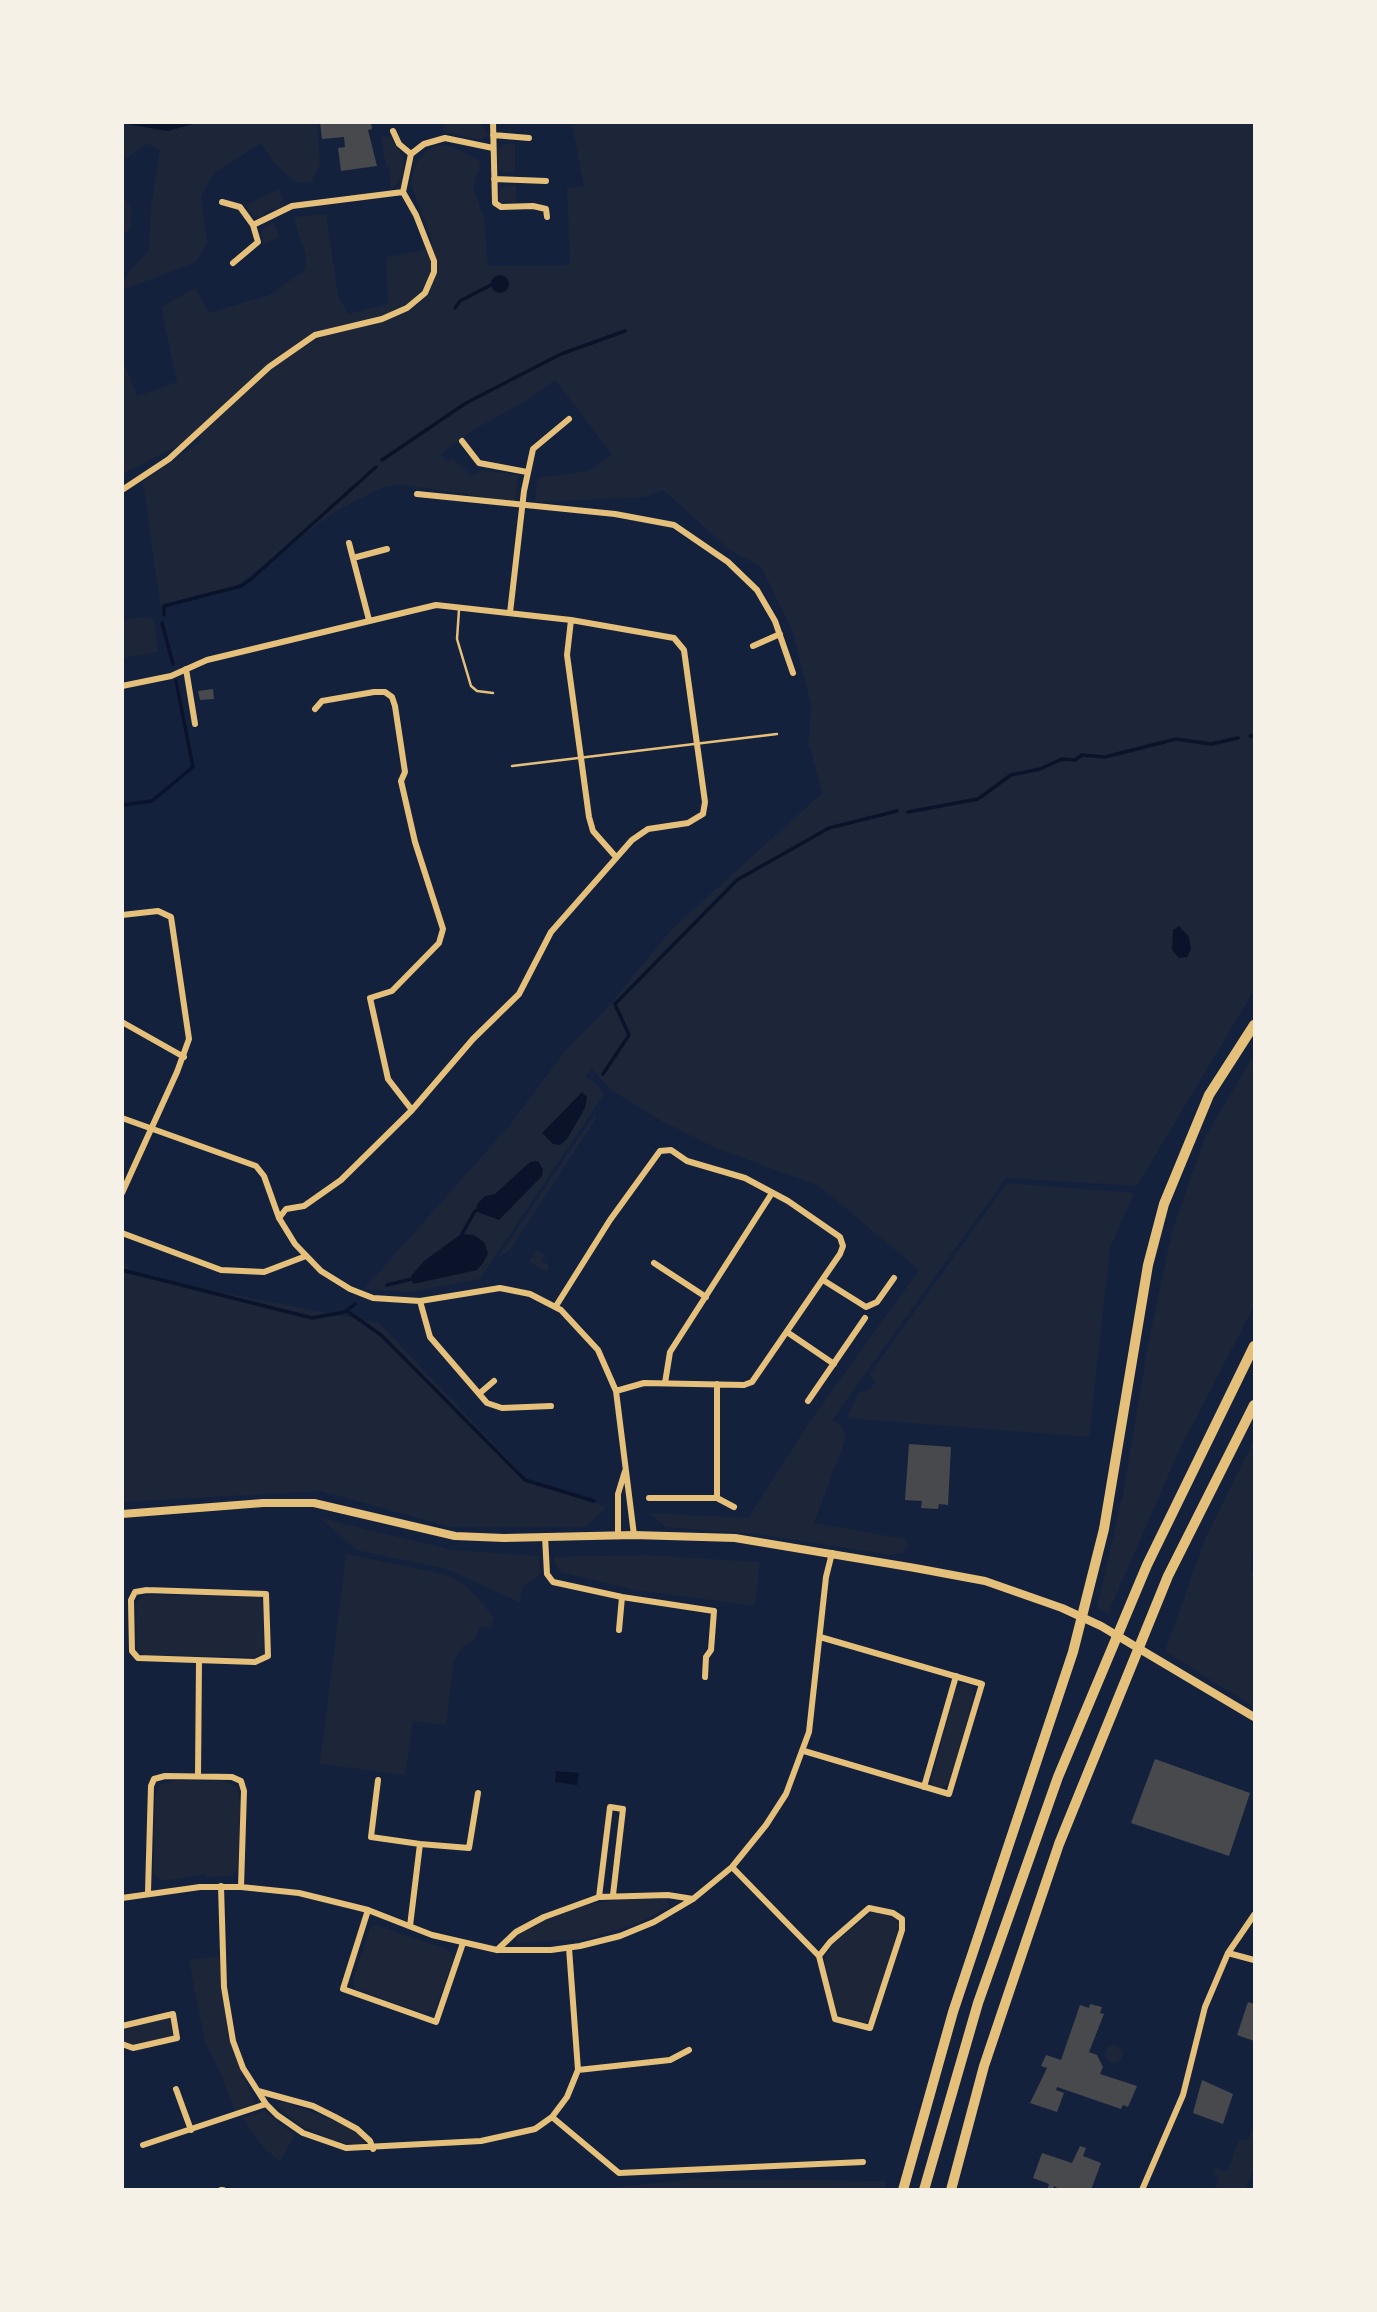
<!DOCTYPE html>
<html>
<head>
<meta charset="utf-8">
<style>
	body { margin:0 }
	#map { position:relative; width:1377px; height:2312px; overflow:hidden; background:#14213d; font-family:"Archivo Narrow",sans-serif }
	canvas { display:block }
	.frame { position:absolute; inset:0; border:124px solid #f6f1e7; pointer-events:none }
</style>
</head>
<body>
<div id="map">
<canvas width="1377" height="2312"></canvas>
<div class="frame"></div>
</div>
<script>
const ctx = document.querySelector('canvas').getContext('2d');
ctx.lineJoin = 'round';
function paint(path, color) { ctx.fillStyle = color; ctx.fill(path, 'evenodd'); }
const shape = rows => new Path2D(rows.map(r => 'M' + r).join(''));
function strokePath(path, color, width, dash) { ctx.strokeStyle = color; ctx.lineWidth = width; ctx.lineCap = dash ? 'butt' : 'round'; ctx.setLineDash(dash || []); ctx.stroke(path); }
paint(shape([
	[196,123,317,123,320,165,311,182,296,182,273,162,261,143,214,173,201,197,207,243,196,262,123,290,123,282,130,271,149,250,151,205,160,151,148,143,123,161,123,124,168,131],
	[443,123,482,123,487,136,480,140,444,132],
	[572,123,1254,123,1254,990,1137,1186,1006,1178,832,1420,841,1425,846,1438,814,1523,905,1539,909,1545,902,1553,890,1555,759,1534,666,1527,648,1513,748,1518,809,1423,919,1270,819,1186,716,1148,665,1123,611,1090,592,1069,585,1077,598,1085,604,1094,480,1279,410,1292,364,1289,509,1126,566,1050,607,1008,671,930,822,793,809,743,811,704,793,632,761,567,730,550,663,490,645,497,535,502,537,478,589,471,612,454,555,380,532,397,472,431,441,454,448,462,453,459,473,476,482,470,518,475,515,502,399,484,384,487,337,510,233,588,160,605,143,481,201,442,199,435,123,474,122,358,137,396,177,382,161,307,195,288,209,313,269,295,305,270,306,256,293,217,326,214,338,295,348,314,388,304,386,257,420,251,433,244,411,184,415,164,428,150,439,145,451,146,481,161,473,188,484,217,488,266,570,265,567,188,584,186],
	[390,136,404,158,401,179,391,191,389,166,386,166,381,137],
	[503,144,515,144,515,172,502,172,498,168,498,150],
	[516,185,516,203,499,201,500,187],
	[279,189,285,206,264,212,262,218,253,217,246,205],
	[122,194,132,208,130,229,126,233,123,232],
	[273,222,280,236,263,245,262,229],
	[141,617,154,619,158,652,123,658,124,620],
	[1254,1055,1254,1306,1179,1451,1108,1613,1097,1608,1124,1488,1148,1346,1172,1231,1206,1135],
	[594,1115,597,1117,509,1251,498,1257],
	[1007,1183,1134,1193,1110,1248,1089,1437,847,1418,858,1394,871,1388,875,1382,869,1375],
	[536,1250,546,1256,542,1261,549,1266,546,1272,529,1262],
	[123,1263,129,1265,127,1274,379,1323,530,1482,607,1507,586,1527,450,1527,321,1491,123,1502],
	[1254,1440,1254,1537,1250,1571,1254,1571,1254,1707,1165,1651,1205,1539],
	[320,1518,452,1550,539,1556,540,1575,522,1587,521,1603,447,1569,356,1550],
	[346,1554,447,1575,466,1586,494,1617,491,1628,480,1627,474,1640,463,1646,454,1660,446,1725,413,1721,405,1775,320,1764],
	[646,1555,760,1562,755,1606,635,1590,560,1572,553,1557],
	[145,1595,259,1596,263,1601,264,1652,256,1657,143,1655,137,1647,136,1602],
	[961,1684,972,1685,974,1697,949,1784,940,1789,932,1784,932,1776,956,1689],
	[178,1780,222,1781,236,1786,240,1805,239,1868,231,1876,206,1877,206,1874,162,1881,153,1873,155,1798,160,1785],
	[648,1898,666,1899,669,1907,639,1923,586,1939,518,1943,515,1940,521,1932,548,1918,581,1906,615,1900],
	[874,1911,894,1917,900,1924,871,2020,864,2025,836,2014,825,1961,831,1946],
	[376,1925,449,1950,453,1960,435,2010,424,2013,355,1989,353,1980,370,1928],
	[219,1956,228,2035,255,2104,235,2111,217,2065,205,2043,189,1960],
	[173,2014,177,2038,133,2048,123,2044,123,2026],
	'1105 2054a9 9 0 1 1 18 0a9 9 0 1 1-18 0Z',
	[281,2101,346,2125,364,2138,364,2143,361,2146,332,2140,302,2126,277,2107],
	[264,2111,295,2135,280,2162,263,2147,242,2118],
	[1254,2125,1254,2165,1246,2189,1215,2189,1219,2178,1212,2174,1215,2167,1227,2171,1239,2139,1247,2141],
	[693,2179,887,2181,885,2190,597,2189]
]), '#1d2539');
paint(shape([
	[122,123,123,122,196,123,168,131],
	'491 284a9 9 0 1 1 18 0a9 9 0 1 1-18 0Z',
	[1179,926,1189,937,1191,949,1187,957,1179,958,1172,950,1173,930],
	[582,1092,587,1097,585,1108,567,1139,560,1145,553,1144,542,1133],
	[538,1161,543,1169,542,1176,499,1220,475,1211,478,1203,485,1196,495,1194,530,1162],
	[461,1234,474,1235,484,1242,488,1253,483,1263,477,1270,413,1284,411,1276,424,1261],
	[556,1771,579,1773,577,1785,555,1782]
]), '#0b132b');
strokePath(shape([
	[455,308,460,301,491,285],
	[382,460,466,403,561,354,625,331],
	[164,615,164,606,241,586,250,580,376,467],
	[162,623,173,664],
	[1250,736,1254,736],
	[122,805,152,801,193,767,176,681],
	[908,812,978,799,1011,775,1040,769,1062,759,1075,760,1082,755,1105,757,1176,739,1211,744,1238,738],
	[603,1074,629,1035,615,1004,737,880,829,828,897,811],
	[462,1234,475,1211],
	[122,1270,312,1318,345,1312,355,1304],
	[387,1285,412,1279],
	[347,1311,381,1335,525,1480,594,1501]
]), '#0b132b', 3.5);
paint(shape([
	[320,122,371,122,372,129,368,130,377,166,341,171,338,148,345,147,344,137,322,139],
	[213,689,214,699,200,700,198,691],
	[909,1444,951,1447,948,1505,939,1504,938,1509,921,1508,922,1501,905,1500],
	[1155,1759,1250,1793,1229,1856,1131,1823],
	[1248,2002,1254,2004,1254,2041,1237,2035],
	[1090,2004,1102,2007,1100,2013,1104,2014,1089,2052,1097,2055,1103,2067,1100,2074,1137,2086,1128,2107,1123,2105,1121,2109,1057,2087,1056,2090,1064,2093,1057,2112,1030,2103,1047,2068,1041,2066,1046,2055,1061,2060,1080,2005,1089,2008],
	[1202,2080,1233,2094,1223,2124,1193,2113],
	[1080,2146,1086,2148,1083,2156,1101,2163,1091,2190,1061,2190,1054,2186,1053,2190,1047,2190,1049,2184,1033,2178,1042,2153,1072,2163]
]), '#48494c');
strokePath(shape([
	[459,610,457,639,471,686,477,691,493,693],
	[512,766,777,734]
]), '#e5c07b', 2.5);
strokePath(shape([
	[493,122,495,203,501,207,533,206,546,209,547,217],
	[393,131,399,144,411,154],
	[493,135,529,138],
	[494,179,546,181],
	[222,202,240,207,253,225],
	[233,263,258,242,253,225,292,206,403,192],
	[462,441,479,463,527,472],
	[122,490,169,459,269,367,315,335,382,319,407,308,425,293,434,272,434,261,416,215,403,192,411,154,424,144,445,138,493,148],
	[417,494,615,514,674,525,728,562,757,590,775,621,793,673],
	[349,543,369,620],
	[353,558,387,549],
	[510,613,524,491,533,449,569,419],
	[571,620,567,655,589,817,593,831,616,857],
	[753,646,780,634],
	[186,669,195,724],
	[122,686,171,676,207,660,436,605,571,620,674,638,684,650,705,802,703,814,688,823,648,829,632,840,551,932,519,994,473,1039,412,1110,341,1180,304,1206,286,1209,279,1218],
	[315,709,322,701,374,692,385,692,392,697,395,706,405,772,401,781,415,842,443,929,439,943,392,991,370,998,388,1079,412,1110],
	[122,915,158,911,171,917,189,1039,177,1072,122,1193],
	[122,1022,184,1057],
	[122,1118,256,1166,264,1176,279,1218,295,1244,321,1271,350,1289,373,1298,420,1301,500,1288,530,1294,561,1310,598,1350,616,1391,634,1535],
	[122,1233,221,1270,264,1272,306,1256],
	[654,1263,706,1297],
	[823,1280,866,1307,877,1302,894,1278],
	[420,1301,430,1337,487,1403,502,1408,551,1406],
	[556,1306,610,1220,660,1151,671,1150,687,1161,745,1178,788,1201,840,1237,843,1246,840,1254,752,1382,744,1385,644,1383,616,1391],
	[787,1332,834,1364],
	[665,1383,670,1352,772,1193],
	[717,1384,717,1498],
	[480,1393,494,1381],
	[808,1401,865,1318],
	[649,1498,717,1498,734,1507],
	[618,1535,618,1494,625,1471],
	[545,1536,547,1574,553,1582,622,1597,714,1611,711,1650,706,1657,705,1677],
	[147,1590,266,1594,268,1656,255,1662,138,1658,132,1651,131,1600,135,1592,147,1590],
	[619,1630,622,1597],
	[804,1751,949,1794,982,1684,820,1637],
	[198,1776,199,1661],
	[378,1780,371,1837,420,1844,469,1848,478,1793],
	[924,1787,956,1676],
	[732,1867,819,1956,830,1942,869,1908,893,1913,902,1919,902,1930,870,2028,835,2019,819,1956],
	[221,1886,224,1987,233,2041,243,2068,266,2104,277,2115,303,2133,346,2148,481,2141,535,2129,552,2117,567,2097,578,2070,569,1948],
	[148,1892,151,1786,154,1779,165,1776,232,1777,241,1781,244,1791,241,1887],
	[599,1897,610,1807,623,1809,613,1895],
	[122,1898,200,1887,241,1887,299,1893,368,1910,432,1935,497,1950,551,1950,580,1946,620,1936,654,1922,693,1899,732,1867,766,1825,786,1794,809,1732,826,1577,832,1553],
	[368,1910,343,1989,436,2022,463,1943],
	[410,1926,420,1844],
	[497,1950,516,1932,544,1917,599,1897,668,1895,693,1899],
	[1228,1953,1254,1960],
	[122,2026,173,2014,177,2038,133,2048,122,2044],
	[578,2070,670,2060,689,2050],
	[176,2089,191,2130],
	[258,2091,313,2106,335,2117,357,2129,370,2141,373,2149],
	[552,2117,619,2173,863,2162],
	[143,2145,266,2104],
	[221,2190,223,2190],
	[1142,2190,1183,2095,1205,2007,1228,1953,1254,1915]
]), '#e5c07b', 6);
strokePath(shape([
	[122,1514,263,1503,314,1503,455,1536,504,1538,634,1535,735,1538,915,1568,985,1581,1062,1608,1101,1626,1254,1717]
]), '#e5c07b', 8);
strokePath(shape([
	[903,2190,953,2012,1073,1652,1104,1529,1148,1265,1164,1204,1209,1095,1254,1025],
	[924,2190,978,2003,1058,1777,1147,1565,1254,1346],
	[951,2190,984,2066,1059,1844,1168,1576,1254,1405]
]), '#e5c07b', 10);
</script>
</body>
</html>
